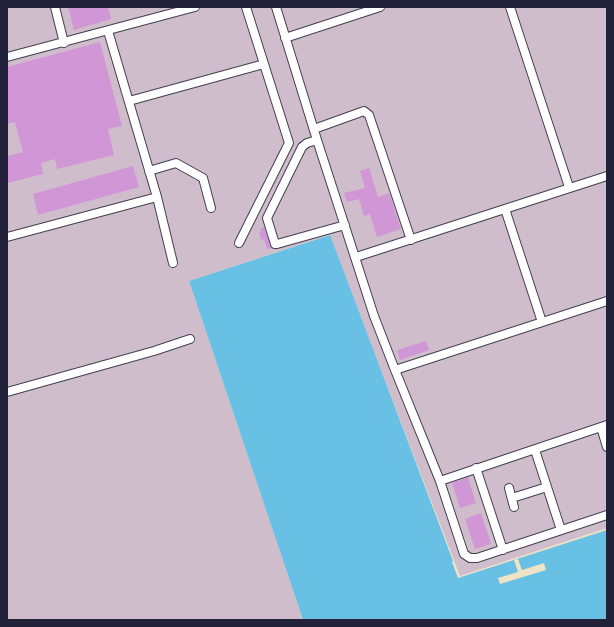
<!DOCTYPE html>
<html>
<head>
<meta charset="utf-8">
<style>
	body { margin:0 }
	#map { position:relative; width:614px; height:627px; overflow:hidden; background:#eee3c5; font-family:"Gentium Book Plus",serif }
	canvas { display:block }
	.frame { position:absolute; inset:0; border:8px solid #22223b; pointer-events:none }
</style>
</head>
<body>
<div id="map">
<canvas width="614" height="627"></canvas>
<div class="frame"></div>
</div>
<script>
const ctx = document.querySelector('canvas').getContext('2d');
ctx.lineJoin = 'round';
function paint(path, color) { ctx.fillStyle = color; ctx.fill(path, 'evenodd'); }
const shape = rows => new Path2D(rows.map(r => 'M' + r).join(''));
function strokePath(path, color, width, dash) { ctx.strokeStyle = color; ctx.lineWidth = width; ctx.lineCap = dash ? 'butt' : 'round'; ctx.setLineDash(dash || []); ctx.stroke(path); }
paint(shape([
	[7,7,607,7,607,528,460,576,329,235,189,281,303,620,7,620]
]), '#d0bdcc');
paint(shape([
	[330,235,453,561,452,562,458,578,607,530,607,620,303,620,189,281]
]), '#68c1e5');
paint(shape([
	[518,559,522,570,544,563,546,570,500,584,498,578,518,572,514,560]
]), '#eee3c5');
paint(shape([
	[68,7,108,7,111,19,74,30],
	[100,42,122,126,108,129,114,155,57,169,55,159,41,163,43,174,7,183,7,156,23,152,15,122,7,124,7,67],
	[133,166,139,187,38,215,33,194],
	[369,168,378,197,389,193,401,229,377,237,370,214,364,216,359,199,347,202,344,193,365,188,360,171],
	[264,227,271,248,267,249,264,239,261,240,259,232,261,231,260,229],
	[426,341,429,350,400,360,397,350],
	[468,477,476,503,460,508,452,483],
	[481,513,491,544,475,549,465,519]
]), '#d096d6');
const minor = shape([
	[55,7,64,43],
	[276,7,317,140,374,316,395,370,440,481,464,554,470,558,477,558,607,515],
	[510,7,569,187],
	[108,31,157,197,173,263],
	[285,38,380,7],
	[7,57,195,7],
	[129,101,264,64],
	[314,129,364,111,369,115,411,240],
	[317,140,307,143,302,147,267,218,275,244,277,244,345,225],
	[149,171,176,163,203,178,211,208],
	[505,209,542,322],
	[7,237,157,197],
	[239,243,289,143,246,7],
	[356,257,607,176],
	[395,370,607,301],
	[7,392,154,351,190,339],
	[601,427,607,447],
	[535,450,561,530],
	[476,468,503,550],
	[440,481,607,425],
	[509,488,514,507],
	[512,498,547,487]
]);
strokePath(minor, '#413f50', 10);
strokePath(minor, '#fff', 8);
</script>
</body>
</html>
